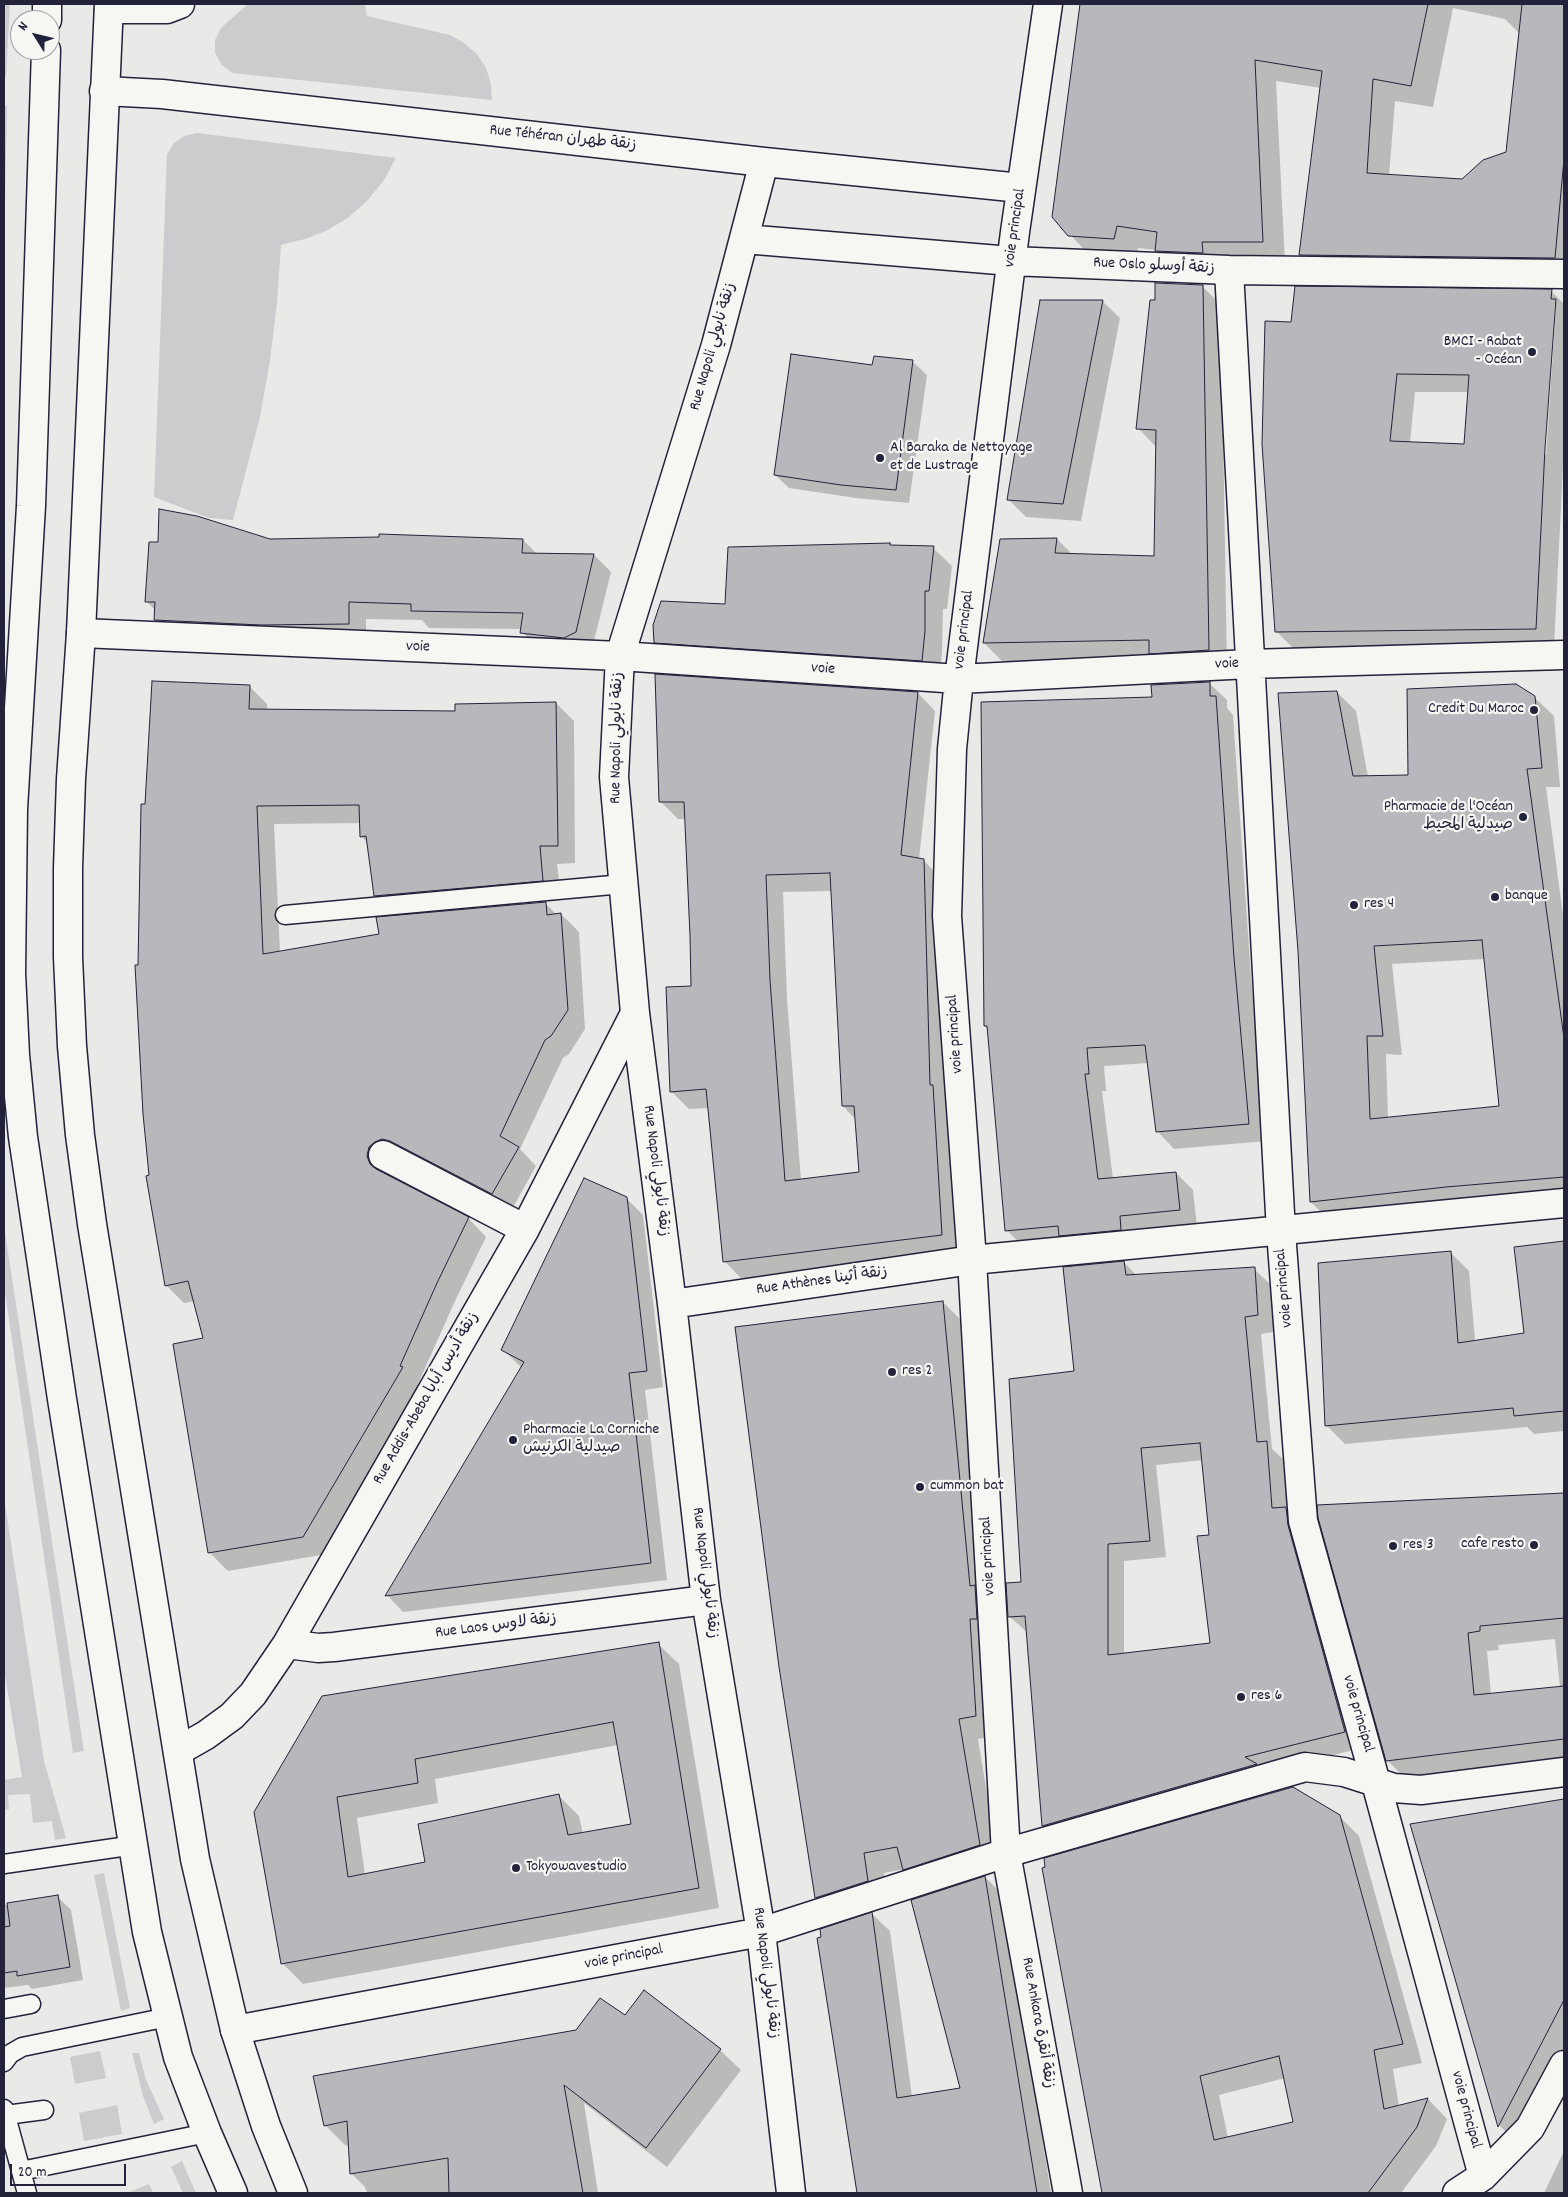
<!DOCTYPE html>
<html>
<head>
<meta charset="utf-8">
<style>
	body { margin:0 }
	#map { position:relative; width:1568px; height:2197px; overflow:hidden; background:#e9e9e7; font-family:Dekko,sans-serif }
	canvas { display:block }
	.frame { position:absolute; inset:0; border:5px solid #22223b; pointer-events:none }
	.north { position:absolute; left:10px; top:10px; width:50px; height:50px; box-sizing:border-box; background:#f6f6f2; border:1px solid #a1a1a9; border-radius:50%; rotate:306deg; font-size:14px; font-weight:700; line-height:20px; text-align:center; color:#22223b }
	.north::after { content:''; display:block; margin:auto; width:18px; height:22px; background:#22223b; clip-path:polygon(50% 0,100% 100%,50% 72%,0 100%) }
	.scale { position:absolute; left:10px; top:2164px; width:116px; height:22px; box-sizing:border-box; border:2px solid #22223b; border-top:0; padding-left:6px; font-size:15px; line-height:18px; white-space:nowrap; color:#22223b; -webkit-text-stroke:4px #f6f6f2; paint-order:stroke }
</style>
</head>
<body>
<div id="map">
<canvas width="1568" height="2197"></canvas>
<div class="frame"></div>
<div class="north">N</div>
<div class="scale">20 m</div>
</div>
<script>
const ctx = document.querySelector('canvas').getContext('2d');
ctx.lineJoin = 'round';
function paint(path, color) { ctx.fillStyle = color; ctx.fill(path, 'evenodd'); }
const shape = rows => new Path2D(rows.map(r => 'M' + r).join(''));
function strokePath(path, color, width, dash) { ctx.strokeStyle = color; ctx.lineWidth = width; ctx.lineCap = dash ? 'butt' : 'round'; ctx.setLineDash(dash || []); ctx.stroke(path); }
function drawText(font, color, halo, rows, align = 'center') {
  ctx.font = font + ' Dekko,"Playpen Sans Arabic",sans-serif'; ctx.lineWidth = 4.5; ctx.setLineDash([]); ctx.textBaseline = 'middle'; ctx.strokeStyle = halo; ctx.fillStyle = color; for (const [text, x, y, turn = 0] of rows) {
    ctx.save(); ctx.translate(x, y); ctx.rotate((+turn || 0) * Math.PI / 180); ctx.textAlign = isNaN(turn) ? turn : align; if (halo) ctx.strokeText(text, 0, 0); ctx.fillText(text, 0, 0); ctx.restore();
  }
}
paint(shape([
	[4,4,10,4,6,76,4,76],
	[248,4,365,4,367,16,450,35,464,43,477,54,486,68,491,84,492,100,232,73,222,65,215,53,215,40,221,28],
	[4,106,7,106,4,248],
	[197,133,396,158,384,180,368,200,349,217,328,230,305,239,281,245,277,303,270,360,260,417,233,520,209,518,154,497,167,154,174,143,184,136],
	[4,1226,84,1751,73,1753,4,1286],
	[4,1497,44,1761,66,1838,55,1840,52,1821,33,1823,30,1794,8,1795,9,1809,4,1810,4,1780,22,1777,4,1669],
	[104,1873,130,2008,121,2011,94,1875],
	[100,2051,106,2078,75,2084,70,2057],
	[132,2053,139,2053,146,2080,164,2119,154,2124,143,2096],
	[117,2105,122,2134,84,2141,79,2113],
	[182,2161,196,2193,183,2193,171,2167],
	[149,2184,153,2193,127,2193]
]), '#ccccce');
paint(shape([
	[1080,4,1564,4,1564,279,1322,276,1300,255,1321,88,1276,81,1285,263,1178,273,1156,250,1138,248,1136,260,1091,257,1053,216],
	[1453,8,1505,19,1520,34,1507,153,1463,181,1389,176,1395,101,1433,107],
	[1202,286,1221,305,1227,669,1156,658,1003,662,984,643,1001,541,1057,539,1073,555,1155,557,1157,448,1138,428,1156,301],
	[1551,291,1564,304,1564,447,1554,647,1295,650,1277,632,1292,324],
	[1554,307,1556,307,1546,455,1543,455],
	[1415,392,1469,392,1465,445,1410,443],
	[1102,301,1120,318,1081,521,1026,517,1008,499],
	[875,357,913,362,927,375,909,503,856,498,789,488,775,475,873,367],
	[270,540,523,540,537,554,594,555,611,572,592,649,539,649,522,632,522,629,429,628,422,620,366,619,366,640,172,637,155,620,156,611,146,601],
	[890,544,892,547,933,548,952,566,947,609,943,609,942,651,940,679,674,661,655,642,726,606],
	[1209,683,1227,700,1227,708,1233,715,1251,977,1266,1141,1174,1149,1157,1131,1149,1063,1104,1066,1106,1091,1102,1091,1113,1179,1176,1173,1193,1190,1197,1227,1024,1248,1007,1230,988,1029,985,1026,1153,699],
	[249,686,267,704,267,710,457,712,556,703,574,721,575,863,557,864,561,898,393,914,375,896,368,843,361,836,361,823,274,824,280,952,380,935,545,903,557,915,561,914,579,932,585,1029,569,1054,563,1058,520,1149,536,1166,511,1211,387,1166,385,1175,468,1218,486,1237,455,1301,418,1384,421,1386,321,1555,228,1571,210,1553,174,1345,204,1339,195,1301,184,1303,166,1285,151,1176,140,966,146,805],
	[1337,692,1356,711,1368,777,1410,776,1534,697,1554,716,1560,787,1546,787,1564,923,1564,1197,1330,1221,1311,1202,1299,951],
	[1485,959,1500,1107,1388,1118,1386,1054,1402,1055,1392,964],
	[918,693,935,711,919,859,923,860,941,878,959,1252,742,1279,724,1261,709,1108,689,1109,672,1092,692,987,686,819,678,819,660,801],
	[832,891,843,1106,856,1120,861,1173,801,1180,787,999,783,892],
	[626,1198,643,1215,663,1387,645,1390,667,1580,403,1612,387,1595,522,1368,502,1349],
	[1564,1242,1564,1431,1534,1434,1527,1427,1345,1444,1326,1425,1451,1253,1469,1271,1475,1341,1526,1334,1515,1248],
	[1124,1262,1137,1276,1254,1269,1271,1285,1274,1332,1261,1334,1272,1449,1283,1459,1287,1509,1302,1525,1361,1748,1264,1773,1060,1842,1043,1826,1028,1633,1009,1616,1022,1583,1075,1372],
	[1203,1460,1211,1536,1211,1644,1124,1654,1124,1561,1166,1557,1156,1465],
	[943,1302,963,1322,996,1736,978,1739,999,1865,924,1889,904,1869,884,1873,887,1901,836,1917,817,1897],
	[1564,1494,1564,1760,1406,1779,1387,1760,1319,1507],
	[1555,1639,1560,1687,1491,1694,1487,1651,1499,1650,1498,1645],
	[658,1644,679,1664,719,1908,303,1984,283,1964,323,1698],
	[618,1745,632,1825,583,1834,579,1816,559,1796,426,1863,365,1875,357,1818,438,1803,435,1779],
	[1564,1800,1564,2047,1515,2141,1500,2126,1412,1825],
	[1339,1816,1359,1836,1422,2063,1393,2069,1399,2107,1428,2099,1447,2119,1436,2146,1401,2193,1335,2193,1294,2164,1301,2193,1103,2193,1085,2087],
	[1285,2078,1295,2123,1228,2138,1219,2095],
	[985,1877,1003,1895,1051,2193,860,2193,819,1939,872,1914,890,1931,912,2097,962,2089],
	[57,1896,71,1910,83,1980,32,1989,28,1985,4,1988,4,1905],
	[625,2017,720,2050,741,2070,667,2167,584,2103,598,2193,367,2193,365,2187,351,2173,349,2145,346,2146,325,2125,577,2031],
	[1564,2151,1564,2193,1544,2193]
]), '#0003');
const building = shape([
	[1080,4,1428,4,1411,86,1373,79,1367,173,1462,179,1483,160,1506,152,1522,4,1564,4,1564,159,1555,258,1299,255,1322,71,1255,60,1263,242,1202,242,1203,253,1155,251,1157,232,1117,226,1114,239,1068,236,1052,217,1080,4],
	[1155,283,1203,285,1209,650,1149,654,1149,640,983,643,1000,539,1057,538,1055,553,1154,556,1156,430,1136,429,1150,300,1155,300,1155,283],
	[1295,286,1552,289,1551,299,1556,299,1545,448,1536,629,1275,632,1262,444,1265,321,1291,322,1295,286],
	[1397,374,1469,375,1464,444,1390,441,1397,374],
	[1040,300,1103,300,1063,504,1007,500,1040,300],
	[791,354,872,365,874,356,913,360,896,490,841,485,774,475,791,354],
	[159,509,197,516,270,539,379,537,379,534,523,539,522,553,594,554,576,632,564,638,520,633,523,613,411,611,411,604,349,602,349,624,261,625,154,620,155,602,145,602,149,542,158,542,159,509],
	[890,543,890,545,934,546,929,591,925,591,925,631,922,661,654,643,653,625,661,601,725,604,728,547,890,543],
	[655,674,918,692,901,855,924,859,930,1085,933,1085,942,1235,723,1262,706,1089,670,1092,666,987,691,986,690,936,684,802,659,802,655,674],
	[830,873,842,1106,854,1106,859,1172,785,1181,770,980,766,875,830,873],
	[152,681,250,685,249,709,455,711,455,704,556,702,558,846,540,846,543,881,374,896,366,836,360,837,359,805,257,806,263,954,379,934,376,917,546,902,547,915,561,913,568,1010,551,1036,545,1040,500,1136,519,1147,492,1194,390,1141,382,1139,375,1142,369,1147,367,1156,370,1164,376,1169,469,1217,437,1283,400,1366,403,1367,303,1537,208,1553,173,1344,203,1338,188,1281,165,1286,146,1176,149,1175,143,1114,135,965,138,965,141,804,145,804,152,681],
	[1210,682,1210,696,1216,696,1234,958,1249,1124,1156,1132,1145,1045,1087,1048,1089,1074,1085,1074,1098,1179,1176,1172,1180,1210,1120,1216,1121,1230,1059,1236,1058,1226,1005,1231,987,1026,984,1026,981,702,1152,697,1151,685,1210,682],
	[1516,684,1535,696,1542,768,1527,769,1564,1038,1564,1177,1446,1187,1310,1202,1298,951,1278,693,1337,691,1353,776,1408,775,1407,689,1516,684],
	[1482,940,1499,1106,1370,1119,1367,1036,1383,1036,1374,946,1482,940],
	[584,1178,627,1197,647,1371,629,1373,651,1563,385,1596,524,1362,501,1350,584,1178],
	[1564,1241,1564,1411,1514,1416,1513,1408,1325,1426,1318,1263,1451,1251,1458,1343,1524,1333,1514,1247,1564,1241],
	[1124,1261,1126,1275,1255,1267,1258,1315,1245,1317,1257,1442,1267,1441,1272,1508,1286,1507,1288,1525,1345,1732,1245,1757,1257,1764,1042,1826,1025,1616,1008,1617,1006,1583,1021,1582,1009,1379,1074,1371,1063,1267,1124,1261],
	[1200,1443,1209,1535,1197,1536,1210,1643,1108,1655,1108,1544,1150,1541,1141,1448,1200,1443],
	[943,1301,970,1586,975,1585,977,1619,970,1619,976,1716,959,1719,980,1845,903,1870,897,1847,864,1853,868,1881,815,1898,779,1667,735,1327,943,1301],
	[1564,1493,1564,1618,1480,1626,1480,1631,1468,1633,1474,1695,1564,1686,1564,1739,1386,1761,1318,1518,1317,1505,1564,1493],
	[659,1642,699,1888,281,1964,254,1812,322,1696,659,1642],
	[613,1722,631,1824,568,1835,559,1794,418,1824,425,1862,348,1877,337,1797,418,1783,415,1759,613,1722],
	[1293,1787,1340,1815,1403,2044,1374,2050,1384,2109,1428,2098,1417,2127,1368,2193,1102,2193,1042,1868,1045,1867,1044,1858,1293,1787],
	[1279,2056,1293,2122,1214,2140,1200,2076,1279,2056],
	[1564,1799,1564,2000,1498,2127,1410,1824,1564,1799],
	[985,1876,1037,2193,857,2193,817,1938,821,1937,820,1929,872,1912,897,2098,960,2088,911,1900,985,1876],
	[58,1895,70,1967,17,1976,17,1971,4,1973,4,1927,10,1926,7,1903,58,1895],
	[644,1990,721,2049,646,2148,564,2085,583,2193,449,2193,448,2158,350,2174,347,2121,324,2126,313,2076,576,2030,600,1998,625,2015,644,1990]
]);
paint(building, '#b8b8bc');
strokePath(building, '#22223b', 1);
const lane = shape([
	[285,915,623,884],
	[4,1864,135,1845],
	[4,2009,31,2004],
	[4,2062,10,2054,22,2047,168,2017],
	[4,2109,27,2193],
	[6,2115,44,2110],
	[21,2171,207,2133]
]);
const street = shape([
	[1048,4,1015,232,959,679,952,749,947,916,972,1260,1006,1853,1068,2193],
	[109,9,167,9,180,4],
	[104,91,162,94,764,162,1021,188],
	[764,162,716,345,620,656,614,777,635,1013,672,1304,706,1600,761,1932,791,2193],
	[744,239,1011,261,1229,270,1564,274],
	[1229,270,1281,1232,1303,1521,1376,1783,1483,2176],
	[81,633,620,656,959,679,1249,664,1564,655],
	[383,1155,525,1229],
	[672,1304,972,1260,1564,1203],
	[287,1644,318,1648,334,1647,706,1600],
	[178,1751,206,1735,232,1716,253,1694,287,1644,525,1229,635,1013],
	[235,2030,761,1932,1006,1853,1305,1767,1344,1772,1394,1788,1421,1790,1564,1772],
	[1457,2193,1483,2176,1530,2128,1564,2065]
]);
const primary = shape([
	[109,4,81,633,71,779,68,868,68,957,72,1046,80,1135,92,1224,195,1859,235,2030,266,2126,293,2193],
	[47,20,47,4],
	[46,50,31,506,13,809,11,973,15,1055,23,1137,62,1399,147,1932,178,2057,207,2133,233,2193]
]);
strokePath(lane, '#22223b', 21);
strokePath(street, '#22223b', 31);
strokePath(primary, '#22223b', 31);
strokePath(lane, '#f6f6f2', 18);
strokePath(street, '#f6f6f2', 28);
strokePath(primary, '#f6f6f2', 28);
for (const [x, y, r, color] of [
	[1532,352,5,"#22223b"],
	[880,458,5,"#22223b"],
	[1534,710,5,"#22223b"],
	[1523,817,5,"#22223b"],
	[1495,897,5,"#22223b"],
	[1354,905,5,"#22223b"],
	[892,1372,5,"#22223b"],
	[513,1440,5,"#22223b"],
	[920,1487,5,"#22223b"],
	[1534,1545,5,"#22223b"],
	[1393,1546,5,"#22223b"],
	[1241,1697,5,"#22223b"],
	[516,1868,5,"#22223b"]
]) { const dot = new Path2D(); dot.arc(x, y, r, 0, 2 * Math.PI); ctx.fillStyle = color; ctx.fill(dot); strokePath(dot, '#f6f6f2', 2); }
drawText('16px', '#22223b', '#f6f6f2', [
	["Rue Téhéran زنقة طهران",563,139,6],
	["voie principal",1016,228,-82],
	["Rue Oslo زنقة أوسلو",1154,267,3],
	["Rue Napoli زنقة نابولي",714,347,-74],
	["voie principal",965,630,-83],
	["voie",418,648,2],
	["voie",1227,665,-3],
	["voie",823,670,4],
	["Rue Napoli زنقة نابولي",618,738,-89],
	["voie principal",956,1034,-94],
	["Rue Napoli زنقة نابولي",655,1171,83],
	["Rue Athènes زنقة أثينا",822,1282,-8],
	["voie principal",1285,1288,-95],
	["Rue Addis-Abeba زنقة أديس أبابا",427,1399,-60],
	["voie principal",989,1556,-93],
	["Rue Napoli زنقة نابولي",704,1573,83],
	["Rue Laos زنقة لاوس",496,1627,-7],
	["voie principal",1357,1714,74],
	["voie principal",624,1958,-11],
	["Rue Napoli زنقة نابولي",765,1973,83],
	["Rue Ankara زنقة أنقرة",1037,2023,80],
	["voie principal",1465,2110,75]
]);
drawText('16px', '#22223b', '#f6f6f2', [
	["BMCI - Rabat",1522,343,"right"],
	["- Océan",1522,361,"right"],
	["Al Baraka de Nettoyage",890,449],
	["et de Lustrage",890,467],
	["Credit Du Maroc",1524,710,"right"],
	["Pharmacie de l'Océan",1513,808,"right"],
	["صيدلية المحيط",1513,826,"right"],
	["banque",1505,897],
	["res 4",1364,905],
	["res 2",902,1372],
	["Pharmacie La Corniche",523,1431],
	["صيدلية الكرنيش",523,1449],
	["cummon bat",930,1487],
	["cafe resto",1524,1545,"right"],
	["res 3",1403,1546],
	["res 6",1251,1697],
	["Tokyowavestudio",526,1868]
], 'left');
</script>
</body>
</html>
